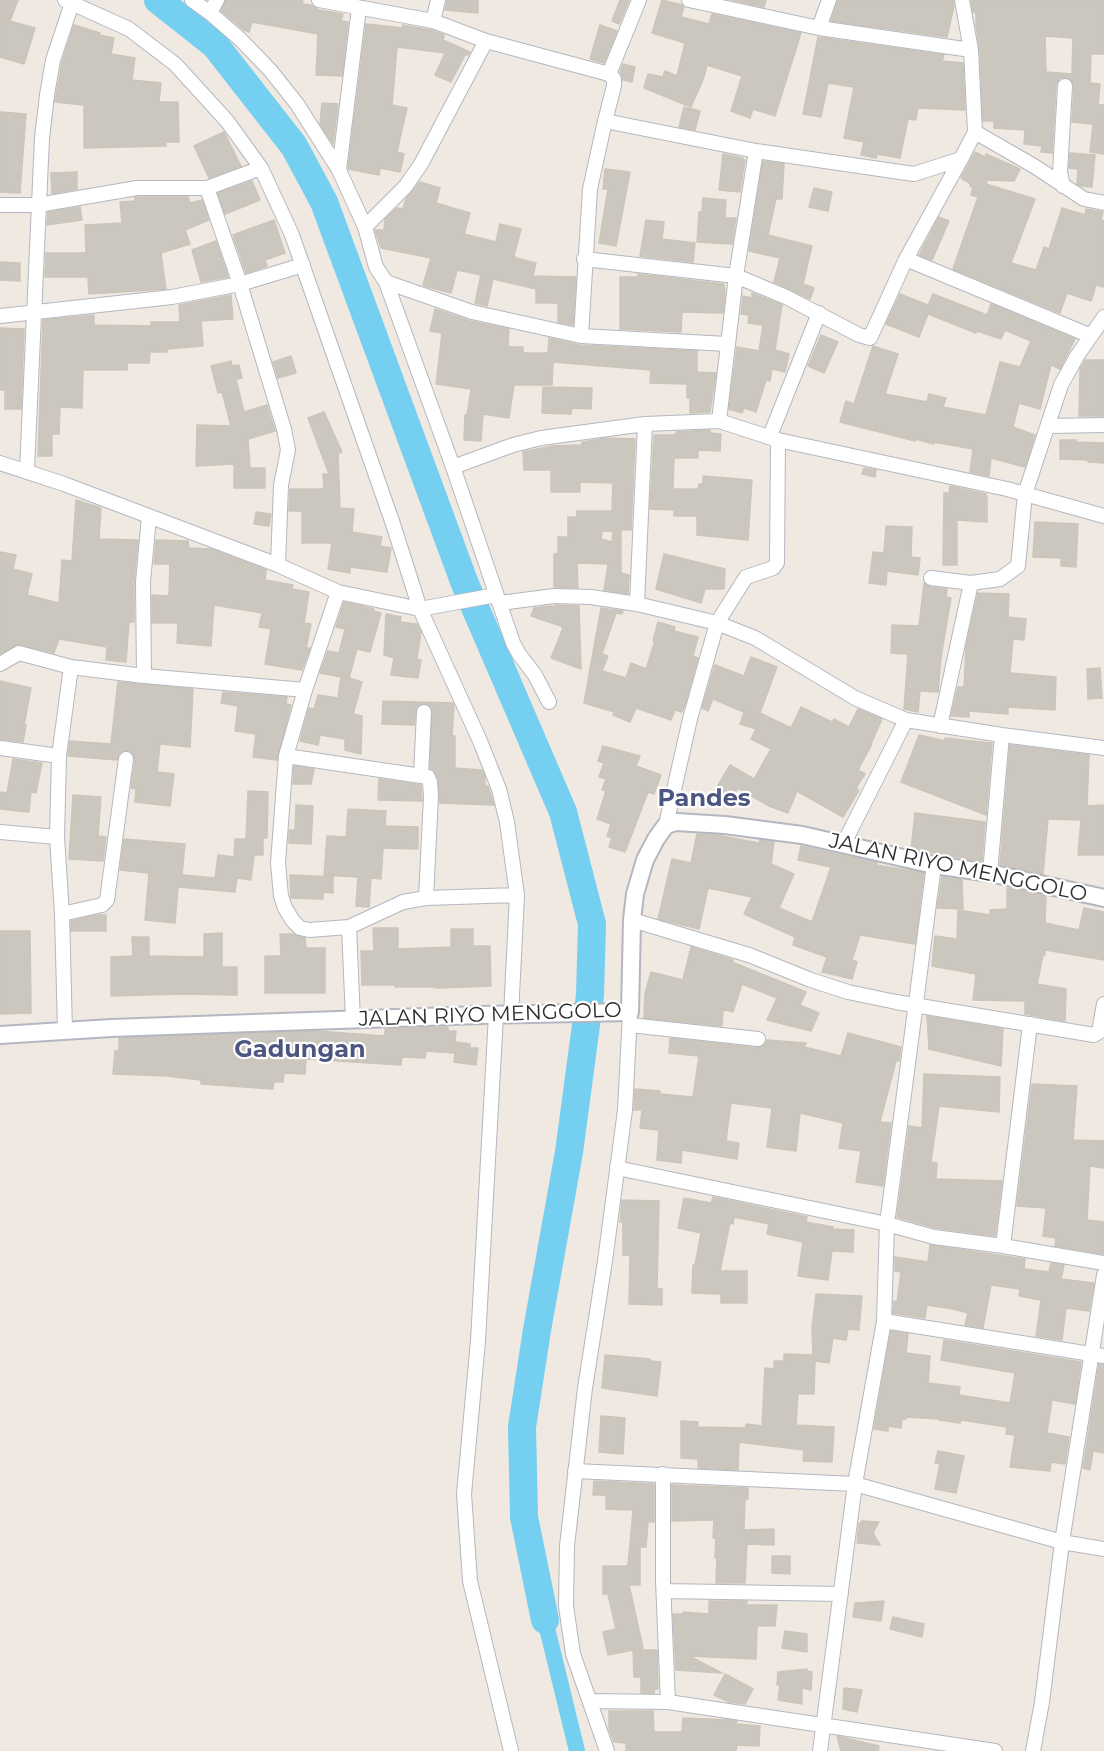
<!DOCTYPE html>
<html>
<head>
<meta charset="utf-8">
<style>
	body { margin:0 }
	canvas { display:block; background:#efe9e1 }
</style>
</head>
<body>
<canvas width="1104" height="1751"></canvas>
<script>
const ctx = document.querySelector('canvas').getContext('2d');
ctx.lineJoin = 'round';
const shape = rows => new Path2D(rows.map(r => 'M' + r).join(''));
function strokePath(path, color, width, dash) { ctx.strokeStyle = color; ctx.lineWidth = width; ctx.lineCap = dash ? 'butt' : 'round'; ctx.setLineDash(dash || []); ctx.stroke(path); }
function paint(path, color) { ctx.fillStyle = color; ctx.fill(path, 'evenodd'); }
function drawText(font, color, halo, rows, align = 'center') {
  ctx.font = font + ' Montserrat,sans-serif'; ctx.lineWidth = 4.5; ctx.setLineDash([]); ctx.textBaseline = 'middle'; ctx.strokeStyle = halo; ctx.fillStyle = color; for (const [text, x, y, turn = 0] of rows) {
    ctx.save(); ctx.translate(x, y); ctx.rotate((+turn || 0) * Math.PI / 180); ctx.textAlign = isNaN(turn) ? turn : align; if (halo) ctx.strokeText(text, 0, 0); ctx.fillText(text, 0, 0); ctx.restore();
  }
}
strokePath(shape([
	[545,1620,577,1751]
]), '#75cff0', 16);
strokePath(shape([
	[158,0,215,45,294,146,324,202,465,584,563,812,592,924,590,995,569,1152,537,1330,522,1427,524,1517,545,1620]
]), '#75cff0', 28);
const building = shape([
	[0,0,18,0,10,21,35,28,24,64,0,57,0,0],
	[226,0,303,0,302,4,312,5,319,10,343,14,341,21,348,22,342,76,316,75,318,34,252,22,249,32,244,30,221,11,226,0],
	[447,0,478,0,478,13,445,10,447,0],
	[620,0,629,0,619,24,612,21,620,0],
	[662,0,682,5,684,7,681,17,709,24,712,14,801,33,775,116,753,109,750,118,731,111,742,76,707,65,704,77,691,107,644,88,648,74,663,77,665,71,677,76,685,43,652,33,662,0],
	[732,0,766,0,764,7,732,0],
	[838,0,953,0,954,6,947,37,831,21,838,0],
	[971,0,1104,0,1104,54,1091,54,1090,83,1100,84,1098,105,1104,105,1104,154,1090,152,1093,124,1072,122,1074,86,1070,79,1066,77,1060,78,1056,85,1052,153,1041,152,1042,146,1024,144,1025,130,994,128,994,121,983,121,980,50,976,26,976,13,973,12,971,0],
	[1045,36,1073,38,1072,74,1046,72,1045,36],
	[366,24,403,28,403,25,431,30,444,35,443,40,470,52,468,55,465,55,451,82,435,75,445,53,397,47,392,105,407,108,397,152,404,154,400,172,380,168,379,175,348,169,366,24],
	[74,25,100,33,99,35,114,38,111,54,135,58,132,80,161,83,159,102,178,102,179,142,166,142,166,146,84,148,84,105,55,102,62,62,74,25],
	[600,25,617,31,604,63,590,59,600,25],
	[818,37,944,55,942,61,963,63,965,110,918,108,916,120,908,119,900,158,877,154,876,158,861,155,864,142,844,138,854,87,828,83,821,117,803,114,818,37],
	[623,64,635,67,632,82,623,80,620,72,623,64],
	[322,103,338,104,333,144,320,124,322,103],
	[684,107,700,111,695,130,679,127,684,107],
	[0,112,26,114,20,193,0,192,0,112],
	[224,132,241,166,209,178,194,146,224,132],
	[975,152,985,157,986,154,1020,169,1014,181,987,180,986,184,1035,199,1011,263,1036,270,1044,247,1049,249,1062,208,1085,215,1086,209,1103,212,1101,220,1104,221,1104,287,1096,285,1091,301,1067,293,1060,313,953,269,978,197,971,195,973,188,970,186,971,184,961,178,975,152],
	[1070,153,1095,155,1092,187,1081,186,1077,184,1078,169,1069,168,1070,153],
	[723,154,743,158,743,160,745,160,740,192,719,190,723,154],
	[763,161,784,164,782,199,776,199,768,235,812,246,803,284,814,288,810,299,774,282,780,258,749,251,763,161],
	[605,169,630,172,616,246,599,243,608,189,603,189,605,169],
	[77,172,77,189,52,194,51,173,77,172],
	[252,181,260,200,225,214,218,193,252,181],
	[420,182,440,188,436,203,470,213,464,234,496,242,500,224,521,229,514,256,516,258,536,263,533,276,576,277,573,325,558,322,558,303,536,303,536,289,493,279,487,306,475,303,481,275,457,270,451,293,428,287,423,285,431,258,381,248,375,230,384,230,385,219,397,208,403,209,406,199,420,182],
	[814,188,832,192,828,211,809,207,814,188],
	[135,197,188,197,190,203,202,200,209,220,185,230,190,244,161,253,166,289,89,294,88,277,45,277,46,253,86,253,85,225,122,223,120,202,135,201,135,197],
	[703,198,726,200,725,218,736,218,732,244,697,242,699,212,702,212,703,198],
	[80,207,82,220,47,225,48,212,80,207],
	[939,217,949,221,932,260,919,255,939,217],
	[274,220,285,253,265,260,267,266,246,273,233,235,274,220],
	[646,220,664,222,662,239,695,243,693,262,640,256,646,220],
	[216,241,228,277,201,282,192,250,216,241],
	[0,262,20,263,20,281,0,280,0,262],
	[638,274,724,284,725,294,723,313,682,312,681,332,620,329,620,277,638,277,638,274],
	[752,293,782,305,775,350,789,354,785,372,772,369,770,381,766,380,756,412,744,408,742,413,729,409,737,347,759,351,763,325,748,323,749,315,741,314,743,296,752,298,752,293],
	[900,294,928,305,933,294,987,315,991,304,1075,339,1060,369,1051,365,1040,409,1019,403,1013,427,1035,435,1025,467,991,458,989,476,970,472,973,449,934,442,934,444,915,439,915,441,840,422,846,401,854,404,873,346,898,354,885,394,927,402,929,394,946,398,943,407,986,415,1000,362,1020,367,1031,341,1005,330,1001,339,977,331,976,333,928,314,919,337,886,324,900,294],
	[231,295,233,319,201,321,203,346,167,349,167,352,150,352,149,363,127,363,127,370,83,370,82,408,60,407,59,434,52,434,52,456,38,456,43,320,94,315,94,325,151,326,151,322,180,322,179,305,231,295],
	[435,309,470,321,509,329,508,347,523,347,523,353,548,353,549,338,580,345,697,351,697,372,716,373,710,412,690,413,690,398,687,398,687,384,650,383,651,370,553,362,552,385,514,385,509,418,483,414,481,441,464,440,465,415,467,415,471,389,436,384,442,333,430,331,435,309],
	[0,328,24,329,21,409,5,409,5,390,0,390,0,328],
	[821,335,838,342,824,373,808,366,821,335],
	[291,356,296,373,278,378,273,362,291,356],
	[1085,360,1104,360,1104,416,1079,416,1080,369,1085,360],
	[231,361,232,366,239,365,242,378,236,379,244,412,267,405,275,431,248,439,250,468,265,468,265,488,234,488,234,464,196,466,197,425,231,426,222,392,218,393,211,366,231,361],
	[543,387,592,388,591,409,572,408,571,414,542,413,543,387],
	[324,412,342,452,338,454,340,508,354,509,352,532,382,537,380,546,391,548,387,572,350,567,350,573,328,569,332,543,302,543,302,511,289,511,290,489,324,489,323,474,329,474,308,418,324,412],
	[710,430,710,433,721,434,720,451,698,450,698,458,674,458,673,489,698,489,699,484,703,484,703,476,752,480,748,540,697,535,697,516,674,516,674,510,650,509,654,435,676,435,676,432,710,430],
	[607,438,635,439,631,530,621,530,621,573,629,575,628,594,604,590,608,564,577,563,578,588,554,587,554,554,558,554,558,537,568,537,568,517,577,517,577,511,612,511,613,483,580,482,580,492,551,492,551,470,524,470,523,452,552,446,582,445,582,442,607,438],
	[602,531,613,531,612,542,601,539,602,531],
	[1060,440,1076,440,1076,442,1104,443,1104,463,1088,462,1088,460,1060,459,1060,440],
	[864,468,876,470,875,477,862,474,864,468],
	[950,486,986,494,987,498,987,522,957,520,957,565,943,565,944,493,949,493,950,486],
	[76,500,101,508,99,539,138,540,134,582,134,622,129,622,126,662,106,660,107,647,59,639,54,653,18,644,0,654,0,552,16,555,13,569,32,574,27,595,59,603,62,560,72,561,76,500],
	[256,512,271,514,269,526,254,524,256,512],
	[1035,522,1078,524,1076,567,1061,566,1061,558,1033,557,1035,522],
	[886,526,912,527,911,557,920,558,918,575,887,571,886,585,869,583,873,552,884,553,886,526],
	[156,540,188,541,189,548,211,549,266,570,265,580,293,585,292,589,309,592,304,623,311,624,306,648,310,648,302,670,265,664,271,629,259,627,262,613,214,605,211,646,177,643,178,623,152,623,152,595,169,596,170,564,154,564,156,540],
	[664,554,725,569,724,589,705,589,701,603,656,589,664,554],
	[924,583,930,587,947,589,946,597,951,598,941,657,938,692,920,691,918,712,904,709,908,654,891,653,892,625,919,626,924,583],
	[978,593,1009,594,1008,617,1026,619,1024,640,1013,639,1010,673,1056,677,1055,710,1008,707,1008,714,969,711,969,717,951,716,958,687,964,687,966,647,978,593],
	[344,602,374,609,373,611,381,613,370,652,357,649,349,678,362,682,353,714,362,716,361,754,345,750,345,739,320,735,318,745,300,741,309,708,314,709,318,695,338,698,341,677,320,673,328,651,339,653,345,629,336,627,344,602],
	[555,605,579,606,581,669,551,658,563,628,561,626,531,616,534,608,550,606,555,607,555,605],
	[601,608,623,611,622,614,616,613,602,654,608,656,602,671,626,678,631,663,646,669,655,641,653,641,658,622,675,627,674,631,698,637,693,656,698,658,686,702,682,712,675,710,671,720,636,708,630,722,613,715,614,712,584,703,601,608],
	[386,614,401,617,400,622,417,624,421,632,417,659,421,660,418,678,391,675,394,658,384,655,386,614],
	[751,657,777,667,760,713,791,728,801,707,832,722,834,719,849,727,858,709,882,719,871,744,872,744,858,770,865,774,856,788,859,790,843,817,797,791,788,813,769,806,738,788,736,791,734,790,727,802,713,794,730,765,754,779,771,749,751,739,756,729,740,724,744,712,713,699,708,711,702,708,715,665,744,676,751,657],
	[1100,668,1102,698,1088,699,1087,669,1100,668],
	[0,681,31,688,24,725,26,725,23,742,0,739,0,681],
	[118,682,193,689,190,747,160,744,157,772,174,774,170,806,135,802,136,789,131,788,135,760,131,752,122,751,117,760,68,756,70,741,111,744,118,682],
	[223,692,287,697,286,704,291,705,277,760,253,757,256,734,235,731,238,706,221,703,223,692],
	[383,701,453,703,454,706,452,736,455,736,455,768,482,770,485,777,485,786,488,786,494,805,440,803,438,779,434,770,430,768,432,707,425,703,417,707,414,725,382,724,383,701],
	[919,735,945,741,945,738,992,743,986,815,901,782,919,735],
	[1010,745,1089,755,1087,806,1104,805,1104,855,1078,855,1081,820,1048,819,1043,874,1000,864,1010,745],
	[603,746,640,756,636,766,661,775,654,794,648,792,625,852,609,847,612,838,607,836,611,824,597,819,606,791,602,790,606,779,599,777,604,763,598,761,603,746],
	[13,759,42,763,36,793,31,792,29,812,0,809,1,792,7,793,13,759],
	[294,766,314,769,311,784,293,784,294,766],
	[379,779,421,785,422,801,378,800,379,779],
	[248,791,268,792,267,838,263,838,263,855,254,855,251,880,237,878,235,892,178,887,175,923,145,920,149,873,120,870,124,839,185,844,182,875,215,878,218,855,234,857,235,839,246,839,248,791],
	[73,795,101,797,98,836,106,837,103,861,69,859,73,795],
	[296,805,313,806,311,844,289,843,289,830,295,830,296,805],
	[348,809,386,811,385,826,418,827,418,849,383,848,381,879,371,878,369,907,356,906,358,877,324,875,327,836,346,837,348,809],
	[915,813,985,822,982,861,911,849,915,813],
	[697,834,716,835,759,843,760,840,774,842,771,864,794,874,779,908,812,922,831,867,798,860,801,846,877,863,876,865,924,873,915,944,860,935,852,960,857,962,852,979,822,972,827,957,793,945,795,937,744,914,752,897,708,888,699,929,658,919,672,859,691,863,697,834],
	[290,875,333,877,333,893,323,892,323,899,291,898,290,875],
	[942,877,962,880,963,909,937,908,942,877],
	[1007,888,1046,896,1045,923,1079,930,1084,908,1104,912,1104,960,1045,950,1045,955,1043,955,1037,984,1066,989,1065,1021,1025,1014,1025,1001,973,1000,976,974,932,966,935,936,957,939,958,910,990,915,990,910,1007,909,1007,888],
	[98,915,106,915,106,931,71,931,71,921,98,915],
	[373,928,398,928,398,949,451,947,451,929,473,929,473,946,490,946,491,986,436,988,436,987,395,987,395,985,362,985,361,951,374,951,373,928],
	[0,931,30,931,31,1013,0,1014,0,931],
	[222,933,222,967,237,967,237,995,183,994,111,996,111,957,133,956,132,937,149,937,149,956,204,957,204,934,222,933],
	[280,934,293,934,305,938,306,948,325,948,325,993,265,993,265,956,281,956,280,934],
	[691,947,733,960,732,962,806,992,800,1005,819,1013,811,1031,767,1020,777,998,742,984,733,1012,723,1009,722,1026,644,1018,645,994,651,972,683,980,691,947],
	[927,1016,1003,1029,1001,1066,929,1049,927,1016],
	[448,1027,448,1031,456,1031,454,1053,426,1051,425,1058,402,1057,401,1065,306,1059,305,1074,284,1073,283,1082,274,1082,273,1089,201,1084,201,1080,167,1076,113,1074,115,1051,119,1051,119,1038,316,1031,385,1036,385,1029,448,1027],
	[848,1033,901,1047,899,1061,896,1061,880,1122,891,1123,883,1186,856,1182,861,1151,839,1148,843,1123,800,1113,796,1151,767,1147,772,1108,731,1103,726,1141,739,1143,737,1159,682,1150,681,1163,657,1160,659,1130,640,1128,642,1110,634,1110,635,1089,660,1091,660,1094,693,1097,699,1056,669,1053,670,1038,757,1048,765,1045,767,1040,806,1043,804,1047,841,1056,848,1033],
	[456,1042,470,1044,470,1048,478,1048,476,1065,454,1062,456,1042],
	[924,1074,1000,1077,999,1112,939,1106,931,1162,937,1163,936,1179,1002,1181,995,1236,936,1228,897,1217,909,1126,922,1128,924,1074],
	[1032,1084,1077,1086,1073,1140,1104,1141,1104,1168,1090,1166,1087,1220,1104,1222,1104,1254,1055,1246,1056,1238,1043,1236,1046,1208,1017,1206,1032,1084],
	[713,1197,807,1217,806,1222,833,1227,832,1229,854,1230,853,1252,832,1251,828,1280,798,1276,803,1242,767,1234,769,1224,734,1217,733,1224,730,1223,720,1271,747,1271,747,1303,721,1303,721,1294,692,1293,693,1265,695,1265,701,1233,678,1228,684,1198,711,1203,713,1197],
	[622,1200,659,1201,657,1288,662,1289,662,1305,629,1304,630,1255,623,1255,623,1222,620,1222,622,1200],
	[930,1245,1025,1259,1024,1269,1049,1272,1051,1263,1064,1265,1061,1279,1094,1283,1089,1311,1066,1308,1062,1340,1036,1336,1041,1300,1019,1296,1020,1289,991,1285,983,1328,965,1325,968,1313,953,1309,927,1305,925,1318,893,1313,894,1301,897,1302,901,1272,895,1271,895,1257,928,1262,930,1245],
	[816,1294,862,1296,859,1330,848,1329,846,1340,833,1338,829,1363,815,1361,814,1394,798,1394,796,1425,834,1427,832,1462,803,1461,804,1450,739,1442,738,1470,698,1468,698,1459,681,1458,681,1421,698,1422,698,1427,746,1428,746,1424,762,1426,765,1368,774,1369,774,1361,784,1361,784,1354,813,1355,812,1328,816,1294],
	[891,1331,908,1334,906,1353,930,1356,928,1383,960,1387,959,1395,1010,1403,1015,1373,941,1360,944,1340,1081,1362,1075,1404,1052,1400,1047,1433,1069,1437,1065,1464,1051,1462,1050,1471,1010,1467,1015,1435,1006,1434,1007,1427,961,1420,960,1423,939,1420,940,1419,906,1417,906,1419,902,1419,901,1428,888,1426,888,1431,874,1429,891,1331],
	[605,1355,650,1359,650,1361,661,1362,657,1396,602,1388,605,1355],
	[1099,1364,1104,1365,1104,1453,1093,1451,1090,1470,1083,1468,1099,1364],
	[601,1416,625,1418,623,1454,599,1452,601,1416],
	[938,1451,964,1456,956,1493,935,1489,940,1464,935,1463,938,1451],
	[594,1481,654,1484,654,1522,648,1522,646,1547,640,1547,640,1585,629,1585,643,1648,608,1655,603,1632,616,1629,608,1594,603,1594,603,1566,628,1566,633,1510,606,1509,606,1495,593,1495,594,1481],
	[672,1485,748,1488,748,1499,745,1499,744,1530,774,1529,774,1545,747,1544,745,1583,716,1583,717,1558,715,1558,716,1538,713,1538,714,1520,672,1521,672,1485],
	[862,1521,879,1522,873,1533,880,1545,857,1543,859,1524,862,1521],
	[772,1556,790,1556,790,1574,772,1573,772,1556],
	[709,1601,747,1601,747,1605,777,1605,775,1626,757,1626,756,1659,689,1656,722,1673,676,1670,673,1614,683,1614,683,1612,709,1614,709,1601],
	[884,1601,881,1621,853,1617,855,1603,884,1601],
	[893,1617,924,1624,922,1637,890,1629,893,1617],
	[785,1631,807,1634,807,1652,782,1648,785,1631],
	[633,1650,657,1650,658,1689,654,1689,654,1693,641,1693,641,1677,634,1677,633,1650],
	[807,1669,807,1671,812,1672,811,1690,802,1688,802,1704,778,1700,780,1685,777,1685,778,1672,807,1669],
	[725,1674,753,1689,745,1704,729,1702,714,1695,725,1674],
	[844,1688,862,1690,857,1712,843,1709,844,1688],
	[609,1711,653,1711,654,1732,682,1732,683,1718,729,1720,737,1721,735,1724,760,1726,759,1746,737,1745,736,1751,626,1751,626,1743,614,1742,609,1729,609,1711],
	[837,1736,879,1746,878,1751,841,1751,837,1736]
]);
paint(building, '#cbc7bf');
strokePath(building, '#cbc5ba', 1.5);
const minor = shape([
	[65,0,129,29,175,64,227,121,261,168,292,235,393,524,420,609,496,595],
	[192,0,210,13],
	[217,0,210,13,240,39,270,70,297,104,339,170,365,227,376,267,386,282,453,467,513,643,519,654,535,675,549,702],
	[319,0,433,21,486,41,609,74,614,79,614,86,605,121,756,151,914,174,961,159,975,132,971,50,962,0],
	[689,0,819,28,971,50],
	[433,21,438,0],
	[819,28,829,0],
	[609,74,639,0],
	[975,132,1034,166,1084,199,1104,203],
	[339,170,359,8],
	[1063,186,1060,172,1065,86],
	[207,188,261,168],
	[0,205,38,205,137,188,207,188,240,284,284,429,288,450,281,485,278,565],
	[365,227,405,187,421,164,486,41],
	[584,259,736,276,786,297,859,335,870,338,906,259,961,159],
	[906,259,1091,336],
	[386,282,472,312,581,336,727,344],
	[0,316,172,297,240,284,303,265],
	[581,336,590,189,605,121],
	[719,421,736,276,756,151],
	[1048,426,1104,425],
	[770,436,819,313],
	[0,463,64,484,278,565,338,592,420,609,480,741,499,789,507,822,517,895,511,1015],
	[453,467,513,445,541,438,645,424,719,421,778,440,1007,489,1104,516],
	[27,470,42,138,47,95,53,60,72,3],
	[931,578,971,583],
	[338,592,305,690,286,756,278,863,281,896,285,908,293,921,300,928,309,930,349,927,403,902,426,898,517,895],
	[500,603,554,596,591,597,637,604,717,623,755,638,855,698,906,720,1002,735,1104,748],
	[637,604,645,424],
	[0,664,19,653,71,667,144,676,305,690],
	[144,676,143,582,149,517],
	[940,726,971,583,1000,579,1018,566,1025,494,1061,385,1077,356,1104,317],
	[0,748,59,756],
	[286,756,428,777,430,782,431,796,426,898],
	[421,775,424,712],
	[666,825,690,719,717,623,746,577,773,568,777,563,778,440],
	[0,832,57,837],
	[844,843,906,720],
	[990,873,1002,735],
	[62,914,102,905,107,900,126,759],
	[632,920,749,955,811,980,848,992,896,1002,1094,1035,1099,1032,1104,1004],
	[349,927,353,1020],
	[496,1015,478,1341,464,1494,470,1581,511,1751],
	[630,1025,758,1039],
	[65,1031,62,914,57,837,59,756,71,667],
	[617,1168,887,1224,934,1237,1003,1246,1104,1263],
	[1003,1246,1030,1024],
	[884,1321,1104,1356],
	[575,1471,855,1484,1062,1542,1104,1549],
	[663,1474,663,1581,668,1702],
	[664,1591,841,1594],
	[590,1701,668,1702,995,1751],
	[607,1751,573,1654,566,1606,567,1546,585,1388,605,1261,625,1110,630,1012],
	[820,1751,855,1484,884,1321,887,1224,934,865],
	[1033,1751,1042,1702,1062,1542,1104,1275]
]);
const tertiary = shape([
	[0,1035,111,1028,480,1015,630,1012,632,920,635,894,645,860,656,839,666,825,676,822,725,825,802,835,934,865,990,873,1104,898]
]);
strokePath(minor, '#b4b7c1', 16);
strokePath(tertiary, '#b4b7c1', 20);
strokePath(minor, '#fff', 14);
strokePath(tertiary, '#fff', 16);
drawText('21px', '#2e2e2e', '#fff', [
	["JALAN RIYO MENGGOLO",958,868,12],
	["JALAN RIYO MENGGOLO",490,1015,-2]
]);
drawText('bold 24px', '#4d5680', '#fff', [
	["Pandes",704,799],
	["Gadungan",300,1050]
]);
</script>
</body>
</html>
